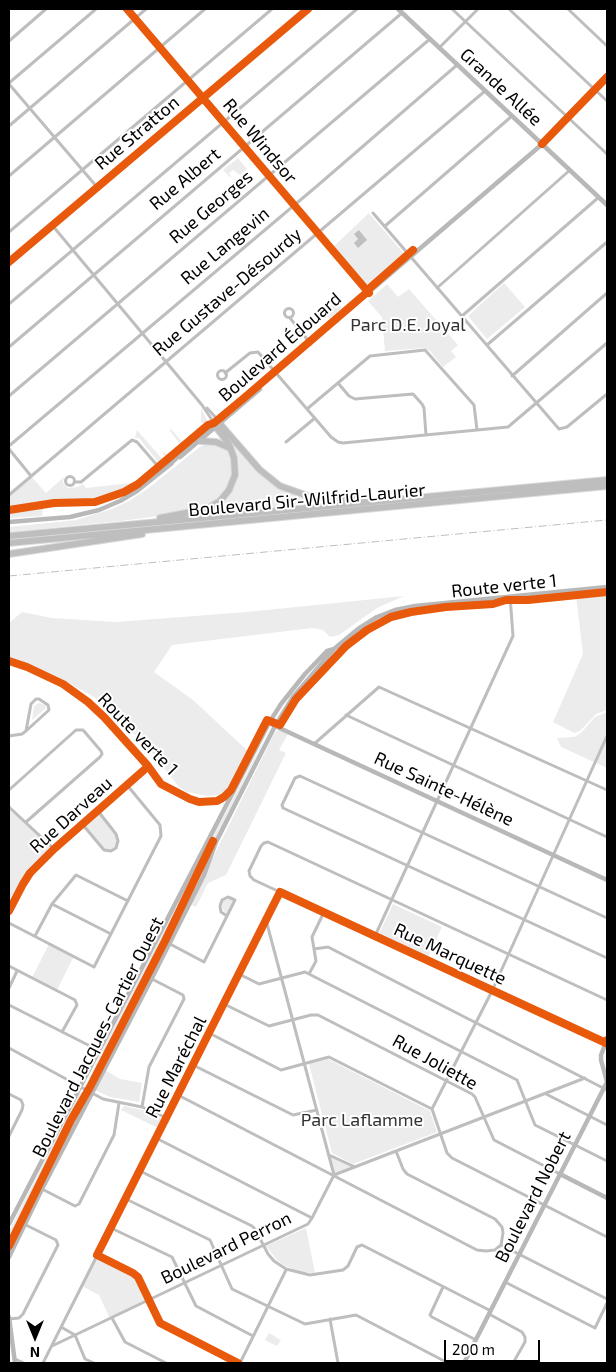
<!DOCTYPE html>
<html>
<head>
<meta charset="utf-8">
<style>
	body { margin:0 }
	#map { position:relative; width:616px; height:1372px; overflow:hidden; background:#fff; font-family:"Exo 2",sans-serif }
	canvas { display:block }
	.frame { position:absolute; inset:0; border:10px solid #000; pointer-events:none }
	.north { position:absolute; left:10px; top:1312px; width:50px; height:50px; -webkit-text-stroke:4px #fff; paint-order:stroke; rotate:180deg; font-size:14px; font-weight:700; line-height:20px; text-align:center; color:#000 }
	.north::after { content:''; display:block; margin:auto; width:18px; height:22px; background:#000; clip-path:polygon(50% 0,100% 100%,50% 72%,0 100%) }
	.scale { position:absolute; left:444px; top:1340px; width:96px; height:22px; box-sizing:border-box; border:2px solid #000; border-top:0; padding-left:6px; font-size:15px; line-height:18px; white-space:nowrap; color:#000; -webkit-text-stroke:4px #fff; paint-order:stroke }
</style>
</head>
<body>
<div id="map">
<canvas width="616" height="1372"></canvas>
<div class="frame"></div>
<div class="north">N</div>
<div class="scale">200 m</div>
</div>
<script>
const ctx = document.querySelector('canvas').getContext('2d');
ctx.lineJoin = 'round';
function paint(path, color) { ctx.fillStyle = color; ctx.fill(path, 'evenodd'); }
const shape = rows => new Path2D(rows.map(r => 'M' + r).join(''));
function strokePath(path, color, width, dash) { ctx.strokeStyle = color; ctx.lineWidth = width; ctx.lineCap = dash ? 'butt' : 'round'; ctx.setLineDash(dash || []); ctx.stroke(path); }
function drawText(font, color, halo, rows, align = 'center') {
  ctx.font = font + ' "Exo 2",sans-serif'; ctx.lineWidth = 4; ctx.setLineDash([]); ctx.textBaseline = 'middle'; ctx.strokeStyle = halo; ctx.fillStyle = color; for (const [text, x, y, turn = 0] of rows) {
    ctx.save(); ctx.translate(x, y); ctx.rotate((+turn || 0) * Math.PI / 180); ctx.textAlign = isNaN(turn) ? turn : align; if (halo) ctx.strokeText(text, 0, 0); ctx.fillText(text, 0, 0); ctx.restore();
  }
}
paint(shape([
	[238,158,247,169,240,175,233,170,229,173,231,177,230,177,223,170],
	[369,213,405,255,369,286,366,284,333,247],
	[504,283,525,307,487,339,468,316],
	[387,284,398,297,409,289,458,345,451,351,456,357,443,367,430,351,424,348,385,351,382,317,368,301],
	[336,301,342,308,329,319,323,312],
	[201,408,208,422,197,433,196,427,197,428,203,424,201,422],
	[171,429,184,444,167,459,163,454,165,452,167,455,180,444,170,431],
	[137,430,164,461,163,462,159,463,139,438,135,438],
	[231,440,278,486,334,499,334,501,203,514,202,512,209,509,234,482,230,442],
	[210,443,228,450,233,458,232,479,229,485,221,497,209,506,164,515,129,520,9,532,9,527,76,520,112,509,129,501,146,490,201,446],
	[31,476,46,493,64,477,63,483,68,488,78,487,83,484,86,488,139,482,127,489,95,500,44,503,42,516,9,518,9,495],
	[607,593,607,710,596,714,580,731,574,733,553,722,583,654,576,596],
	[404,596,377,608,339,635,330,637,323,630,312,628,172,645,154,672,193,700,249,752,232,785,226,792,220,795,207,796,187,792,179,787,144,743,94,697,58,677,19,660,9,658,9,623,22,612,52,618,116,622,247,612],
	[39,703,45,705,46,708,32,720,34,706],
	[607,712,607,768,561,747,557,738,574,737,581,733,595,717],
	[270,729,184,905,183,906,177,903],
	[279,730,288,734,279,750,286,753,226,875,208,883,196,907,190,904,275,732],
	[9,807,54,849,30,873,9,911],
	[98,811,116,834,118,841,116,848,111,851,104,850,83,825],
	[228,899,233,900,227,914,223,910,222,906,223,901],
	[393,904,442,927,428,957,379,934],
	[175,908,179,910,181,913,93,1085,90,1088,86,1086,104,1046],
	[49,944,74,956,57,990,32,978],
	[328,1059,430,1111,437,1132,353,1164,332,1153,309,1064],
	[105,1070,120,1079,142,1083,139,1102,110,1097,95,1090],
	[81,1092,85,1096,9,1249,9,1231,79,1093],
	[124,1106,147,1111,163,1119,158,1128,121,1110],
	[328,1155,355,1167,334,1175],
	[306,1228,315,1273,301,1272,285,1266,277,1260,266,1246],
	[97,1255,138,1277,149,1300,110,1319,99,1295,82,1286],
	[269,1333,281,1340,277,1346,265,1340]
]), '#ececec');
paint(shape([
	[359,230,367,240,358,248,354,243,358,239,354,234]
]), '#bfbfbf');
const highway = shape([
	[220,424,260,470,280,486,308,496,363,500],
	[201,441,216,442,230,448],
	[160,518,207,509,220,501,229,490,235,475,234,458,229,444,216,427],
	[9,536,607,480],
	[9,543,607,486],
	[9,554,142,534]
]);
strokePath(highway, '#dbdbdb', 8);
strokePath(shape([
	[127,9,369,293],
	[452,9,607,154],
	[509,9,607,101],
	[568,9,607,46],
	[9,41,46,9],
	[439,48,478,9],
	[9,83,96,9],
	[9,84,97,187],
	[9,126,146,9],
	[9,176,205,9],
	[373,213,559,429,567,427,607,394],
	[52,225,202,405,214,423],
	[385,226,512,116],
	[9,232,272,9],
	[9,262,308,9],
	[437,288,570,170],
	[9,304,357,9],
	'284.5 313a4.5 4.5 0 1 1 9 0a4.5 4.5 0 1 1-9 0Z',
	[462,316,599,197],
	[290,318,311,344],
	[487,345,607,242],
	[9,347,402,13],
	'217.5 375a4.5 4.5 0 1 1 9 0a4.5 4.5 0 1 1-9 0Z',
	[225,373,250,353,258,352,331,437,338,442,343,443,508,427,607,343],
	[512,376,607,293],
	[338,383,349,396,355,399,413,394,422,404,424,408,426,435],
	[9,396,430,39],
	[207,408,218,420],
	[307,409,370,356,425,350,474,405,477,430],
	[286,442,315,418],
	[9,446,317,186,457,65],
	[9,449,31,476],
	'65.5 481a4.5 4.5 0 1 1 9 0a4.5 4.5 0 1 1-9 0Z',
	[74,482,81,482,132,440,137,442,162,471],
	[9,495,485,91],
	[346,715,607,837],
	[9,736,22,734,26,731,49,710,48,705,39,699,36,699,31,704,26,731],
	[314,744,379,687,607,790],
	[9,790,76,730,83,730,101,751,102,754,100,757,26,822],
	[9,807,54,849],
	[83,825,104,850,111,851,116,848,118,841,116,834,98,811],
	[52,904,111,934],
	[9,911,23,884,30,873,54,849,144,770],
	[607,918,300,776,295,778,282,805,283,808,607,958],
	[266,920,334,1175],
	[9,923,94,967,161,836,160,825,127,785],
	[35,936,52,904,76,875,128,901],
	[375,936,513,636,510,596],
	[170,944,204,962,235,900,228,897,222,900,220,906,221,912,227,916],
	[314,949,328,947,607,1090],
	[9,966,75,1000,77,1005,62,1032],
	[239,974,259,984,305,972,517,1080,535,1125,607,1161],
	[309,974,316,961,312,937,324,912],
	[9,988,17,971],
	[224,1004,269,1026,311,1015,318,1015,472,1094,475,1097,494,1140,560,1174],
	[9,1005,98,1050],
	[209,1033,281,1070,329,1057,432,1109,447,1153,452,1158,607,1237],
	[606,1043,254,880,250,876,249,871,261,846,264,843,268,842,607,1000],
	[9,1048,103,1099,142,1107,167,1118],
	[193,1065,293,1115,317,1110],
	[9,1094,21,1100,23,1105,22,1110,9,1136],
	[546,1094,607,1125],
	[178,1095,477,1250,486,1251,495,1250,501,1245,607,1299],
	[142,1107,149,1067,184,999,183,995,152,979],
	[432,1109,492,991,607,736],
	[156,1138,312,1218],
	[396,1151,403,1169,407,1174,495,1219,502,1227,503,1233,501,1245],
	[329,1155,355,1167],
	[140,1171,252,1226,255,1229,268,1254,274,1261,286,1269,310,1275,343,1270,348,1266,357,1247,362,1245,491,1311],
	[42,1189,75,1206,79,1204,114,1135,119,1103],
	[126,1199,210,1240,232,1289,305,1324,356,1315,448,1363],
	[111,1228,172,1257,196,1306,253,1336],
	[97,1255,133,1273,138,1277,160,1323,238,1363],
	[505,1282,595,1328,607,1303],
	[443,1287,430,1315,432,1317,476,1340],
	[489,1314,522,1332,525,1337,525,1342,513,1363],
	[112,1318,125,1342,166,1363],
	[9,1319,19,1318,23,1314,58,1245,56,1240,24,1224],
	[330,1319,338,1363],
	[61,1327,75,1335,85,1359,94,1363],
	[52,1346,308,1224,312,1218,334,1175,585,1078],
	[15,1359,24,1363],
	[43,1363,280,892],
	[240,1363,286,1270]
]), '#bebebe', 3);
strokePath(shape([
	[398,9,607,205],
	[180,457,260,389],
	[169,465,198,438,540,146,607,77],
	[9,522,70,517,99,510,120,501,137,491,172,463],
	[273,725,607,880],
	[560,1174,607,1198],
	[9,1224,269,723,281,704,305,674,327,651,334,649,358,629,377,617,395,610,415,606,607,587],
	[9,1257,42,1189,152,978,204,875,216,842,275,726,293,697,334,649],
	[9,1317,15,1363],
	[464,1363,607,1082,601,1060,601,1055,607,1040]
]), '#b8b8b8', 4.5);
strokePath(highway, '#bebebe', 6);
strokePath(shape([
	[9,576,607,520]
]), '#bebebe', 1, [8, 2.5, 1, 2.5]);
strokePath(shape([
	[127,9,369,293],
	[542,144,607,77],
	[9,262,308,9],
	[9,510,54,503,95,502,124,492,138,484,208,425,214,423,244,398,365,294,371,287,413,250],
	[9,661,27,667,63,684,88,702,104,717,148,766,161,784,190,799,199,802,217,801,224,797,231,790,267,720,280,725,296,699,346,646,367,630,391,617,411,612,446,607,493,604,506,600,528,600,607,592],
	[9,911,23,884,30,873,54,849,144,770],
	[9,1246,71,1120,90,1087,165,941,213,841],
	[238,1363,160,1323,138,1277,133,1273,97,1255,280,892,606,1043,607,1040]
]), '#e8590c', 8);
drawText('18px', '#000', '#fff', [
	["Grande Allée",501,87,43],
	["Rue Stratton",137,133,-40],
	["Rue Windsor",260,141,50],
	["Rue Albert",185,179,-40],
	["Rue Georges",211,207,-40],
	["Rue Langevin",225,246,-40],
	["Rue Gustave-Désourdy",227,292,-40],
	["Boulevard Édouard",280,347,-41],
	["Boulevard Sir-Wilfrid-Laurier",307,500,-5],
	["Route verte 1",504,586,-6],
	["Route verte 1",138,734,46],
	["Rue Sainte-Hélène",444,789,25],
	["Rue Darveau",71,815,-42],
	["Rue Marquette",450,954,25],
	["Boulevard Jacques-Cartier Ouest",98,1037,-63],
	["Rue Joliette",435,1062,29],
	["Rue Maréchal",176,1067,-63],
	["Boulevard Nobert",533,1197,-63],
	["Boulevard Perron",226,1248,-26]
]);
drawText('18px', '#333', '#fff', [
	["Parc D.E. Joyal",408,325],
	["Parc Laflamme",362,1120]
]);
</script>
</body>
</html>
